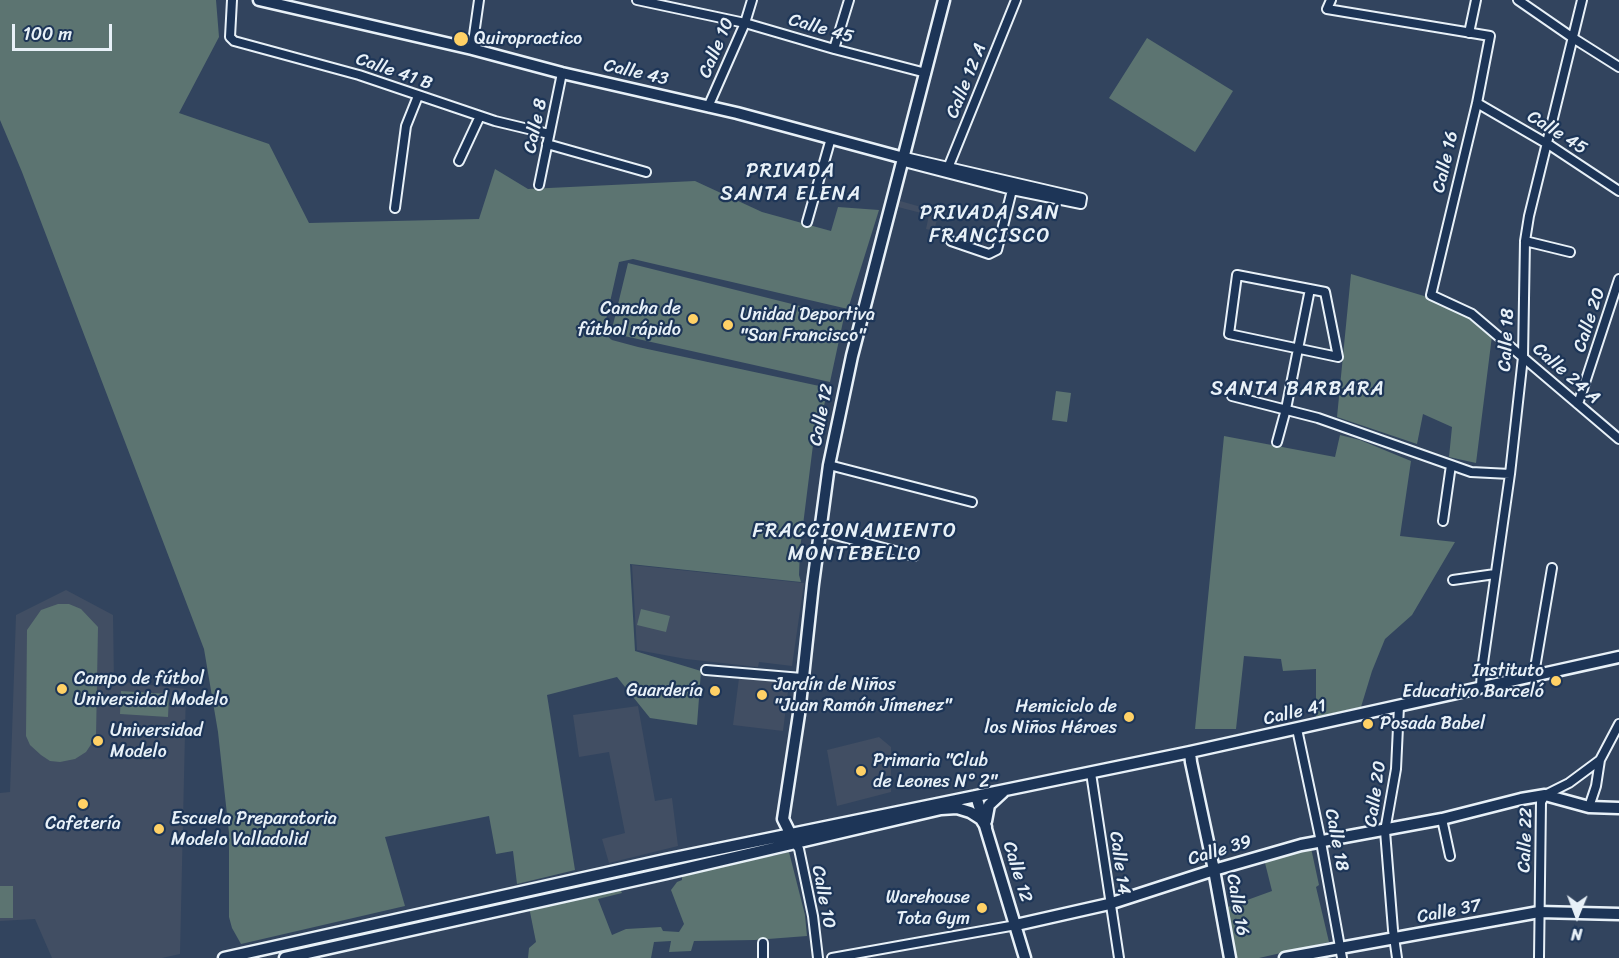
<!DOCTYPE html>
<html>
<head>
<meta charset="utf-8">
<style>
	body { margin:0 }
	#map { position:relative; width:1619px; height:958px; overflow:hidden; background:#32445e; font-family:Sriracha,sans-serif }
	canvas { display:block }
	.north { position:absolute; left:1547px; top:886px; width:60px; height:60px; -webkit-text-stroke:4px #1d3557; paint-order:stroke; rotate:181deg; font-size:16px; font-weight:700; line-height:24px; text-align:center; color:#e8f1f8 }
	.north::after { content:''; display:block; margin:auto; width:21px; height:27px; background:#e8f1f8; clip-path:polygon(50% 0,100% 100%,50% 72%,0 100%) }
	.scale { position:absolute; left:12px; top:24px; width:100px; height:27px; box-sizing:border-box; border:3px solid #e8f1f8; border-top:0; padding-left:8px; font-size:18px; line-height:21px; white-space:nowrap; color:#e8f1f8; -webkit-text-stroke:4px #1d3557; paint-order:stroke }
</style>
</head>
<body>
<div id="map">
<canvas width="1619" height="958"></canvas>
<div class="north">N</div>
<div class="scale">100 m</div>
</div>
<script>
const ctx = document.querySelector('canvas').getContext('2d');
ctx.lineJoin = 'round';
function paint(path, color) { ctx.fillStyle = color; ctx.fill(path, 'evenodd'); }
const shape = rows => new Path2D(rows.map(r => 'M' + r).join(''));
function strokePath(path, color, width, dash) { ctx.strokeStyle = color; ctx.lineWidth = width; ctx.lineCap = dash ? 'butt' : 'round'; ctx.setLineDash(dash || []); ctx.stroke(path); }
function drawText(font, color, halo, rows, align = 'center') {
  ctx.font = font + ' Sriracha,sans-serif'; ctx.lineWidth = 4.5; ctx.setLineDash([]); ctx.textBaseline = 'middle'; ctx.strokeStyle = halo; ctx.fillStyle = color; for (const [text, x, y, turn = 0] of rows) {
    ctx.save(); ctx.translate(x, y); ctx.rotate((+turn || 0) * Math.PI / 180); ctx.textAlign = isNaN(turn) ? turn : align; if (halo) ctx.strokeText(text, 0, 0); ctx.fillText(text, 0, 0); ctx.restore();
  }
}
paint(shape([
	[900,201,939,212,934,231,926,229,929,215,898,207],
	[632,565,804,583,792,666,759,662,758,667,686,659,637,650],
	[66,590,113,615,114,681,186,689,180,954,162,958,52,958,35,919,0,921,0,793,10,792,16,615],
	[739,678,789,683,783,731,733,725],
	[638,706,655,801,672,798,678,846,609,863,602,839,625,833,609,752,579,757,573,715],
	[879,737,891,747,891,792,837,806,827,750]
]), '#414e63');
paint(shape([
	[0,0,216,0,219,37,179,113,269,144,309,223,479,219,495,169,528,189,695,181,762,212,831,231,838,207,879,210,848,309,633,259,619,262,603,333,612,340,638,347,824,387,828,391,813,445,800,549,799,575,801,582,630,564,635,651,701,671,697,725,650,718,617,677,547,695,575,870,517,884,513,851,496,854,489,816,385,837,405,906,241,944,232,928,229,917,229,833,218,732,204,649,22,172,0,120],
	[1147,38,1233,91,1195,152,1109,98],
	[628,263,844,317,830,382,611,333],
	[1351,274,1424,296,1474,319,1492,336,1476,463,1449,457,1452,427,1423,414,1417,444,1337,417],
	[1056,391,1071,393,1067,422,1052,420],
	[1340,435,1360,440,1411,461,1400,536,1455,542,1412,615,1385,639,1372,671,1361,707,1316,717,1316,669,1283,671,1281,659,1244,656,1236,729,1195,729,1224,436,1335,457],
	[58,604,69,604,81,609,98,627,96,737,86,752,75,759,60,762,50,761,41,755,30,745,26,736,27,630,41,610],
	[641,609,670,616,666,632,637,625],
	[121,691,169,694,168,717,120,714],
	[1311,848,1319,885,1316,887,1329,942,1259,958,1233,958,1228,907,1272,891,1264,859],
	[770,852,773,856,789,852,805,915,807,936,755,940,694,941,691,951,669,952,671,941,654,942,651,958,528,958,529,948,536,942,529,907,619,887,622,893,598,899,612,935,626,929,661,927,663,931,679,932,684,924,671,890,677,882,682,880,682,874],
	[0,886,13,886,13,918,0,918]
]), '#5c7471');
const street = shape([
	[232,0,230,37,234,41,359,75,495,121,549,134],
	[637,0,745,23,834,49,926,73],
	[1331,0,1327,9,1490,36,1477,103,1431,295,1472,314,1619,439],
	[1518,0,1573,38,1619,67],
	[1469,33,1476,0],
	[472,49,479,0],
	[834,49,849,0],
	[1477,103,1551,146,1619,191],
	[708,107,745,23,752,0],
	[547,144,646,172],
	[459,161,480,116],
	[904,162,1012,190,1081,204,1082,198,905,157],
	[948,168,1016,0],
	[539,185,562,73],
	[395,208,406,126,418,96],
	[807,222,831,138],
	[951,241,989,254,997,250,1013,186],
	[1525,241,1570,252],
	[1237,275,1325,292,1338,357,1229,334,1237,275],
	[1232,396,1318,418,1471,472,1510,474],
	[1578,404,1619,279],
	[1277,442,1286,409,1310,289],
	[829,465,972,502],
	[1443,521,1451,465],
	[820,531,914,556],
	[1453,580,1495,574],
	[706,670,802,678],
	[1534,674,1552,568],
	[1481,686,1482,670,1510,474,1523,357,1525,241,1529,216,1582,0],
	[1297,729,1321,842,1342,958],
	[1091,773,1119,958],
	[1589,807,1596,786,1600,760],
	[1442,819,1450,856],
	[795,843,799,849,813,916,818,958],
	[763,958,763,943],
	[832,958,1016,925],
	[1397,958,1393,930,1385,831,1396,769,1399,706],
	[1539,958,1541,802,1545,795,1569,783,1600,760,1619,724]
]);
const secondary = shape([
	[259,0,472,49,562,73,737,113,900,157,905,157],
	[1190,752,1191,762,1214,870,1230,958],
	[976,796,1025,958],
	[986,821,989,805,1003,792],
	[795,843,783,819,799,714,813,584,829,465,852,356,944,0],
	[1016,925,1109,904,1214,870,1301,845,1442,819,1521,799,1545,795,1589,807,1619,808],
	[224,958,665,860,1190,752,1619,657],
	[285,958,667,873,941,809,957,808,970,812,981,819,986,827],
	[1285,958,1539,912,1619,914]
]);
strokePath(street, '#e8f1f8', 12);
strokePath(secondary, '#e8f1f8', 15);
strokePath(street, '#1d3557', 8);
strokePath(secondary, '#1d3557', 10);
for (const [x, y, r, color] of [
	[461,39,8,"#ffd166"],
	[693,319,6,"#ffd166"],
	[728,325,6,"#ffd166"],
	[1556,681,6,"#ffd166"],
	[62,689,6,"#ffd166"],
	[715,691,6,"#ffd166"],
	[762,695,6,"#ffd166"],
	[1129,717,6,"#ffd166"],
	[1368,724,6,"#ffd166"],
	[98,741,6,"#ffd166"],
	[861,771,6,"#ffd166"],
	[83,804,6,"#ffd166"],
	[159,829,6,"#ffd166"],
	[982,908,6,"#ffd166"]
]) { const dot = new Path2D(); dot.arc(x, y, r, 0, 2 * Math.PI); ctx.fillStyle = color; ctx.fill(dot); strokePath(dot, '#1d3557', 2); }
drawText('18px', '#e8f1f8', '#1d3557', [
	["Calle 45",821,29,16],
	["Calle 10",717,48,-67],
	["Calle 41 B",394,72,19],
	["Calle 43",636,73,13],
	["Calle 12 A",967,81,-68],
	["Calle 8",536,126,-78],
	["Calle 45",1557,133,32],
	["Calle 16",1446,162,-77],
	["Calle 20",1590,320,-72],
	["Calle 18",1507,340,-87],
	["Calle 24 A",1566,374,41],
	["Calle 12",822,415,-79],
	["Calle 41",1295,713,-13],
	["Calle 20",1376,794,-82],
	["Calle 18",1336,840,79],
	["Calle 22",1526,840,-88],
	["Calle 39",1220,851,-17],
	["Calle 14",1119,863,82],
	["Calle 12",1017,872,73],
	["Calle 10",823,897,79],
	["Calle 16",1237,905,80],
	["Calle 37",1449,912,-11]
]);
drawText('18px', '#e8f1f8', '#1d3557', [
	["Quiropractico",474,39],
	["Cancha de",681,309,"right"],
	["fútbol rápido",681,330,"right"],
	["Unidad Deportiva",740,315],
	["\"San Francisco\"",740,336],
	["Instituto",1544,671,"right"],
	["Educativo Barceló",1544,692,"right"],
	["Campo de fútbol",74,679],
	["Universidad Modelo",74,700],
	["Jardín de Niños",774,685],
	["\"Juan Ramón Jímenez\"",774,706],
	["Guardería",703,691,"right"],
	["Hemiciclo de",1117,707,"right"],
	["los Niños Héroes",1117,728,"right"],
	["Posada Babel",1380,724],
	["Universidad",110,731],
	["Modelo",110,752],
	["Primaria \"Club",873,761],
	["de Leones N° 2\"",873,782],
	["Escuela Preparatoria",171,819],
	["Modelo Valladolid",171,840],
	["Cafetería",83,824,"center"],
	["Warehouse",970,898,"right"],
	["Tota Gym",970,919,"right"]
], 'left');
ctx.letterSpacing = '1.5px';
drawText('20px', '#e8f1f8', '#1d3557', [
	["PRIVADA",791,172],
	["SANTA ELENA",791,195],
	["PRIVADA SAN",990,214],
	["FRANCISCO",990,237],
	["SANTA BARBARA",1298,390],
	["FRACCIONAMIENTO",855,532],
	["MONTEBELLO",855,555]
]);
ctx.letterSpacing = '0px';
</script>
</body>
</html>
